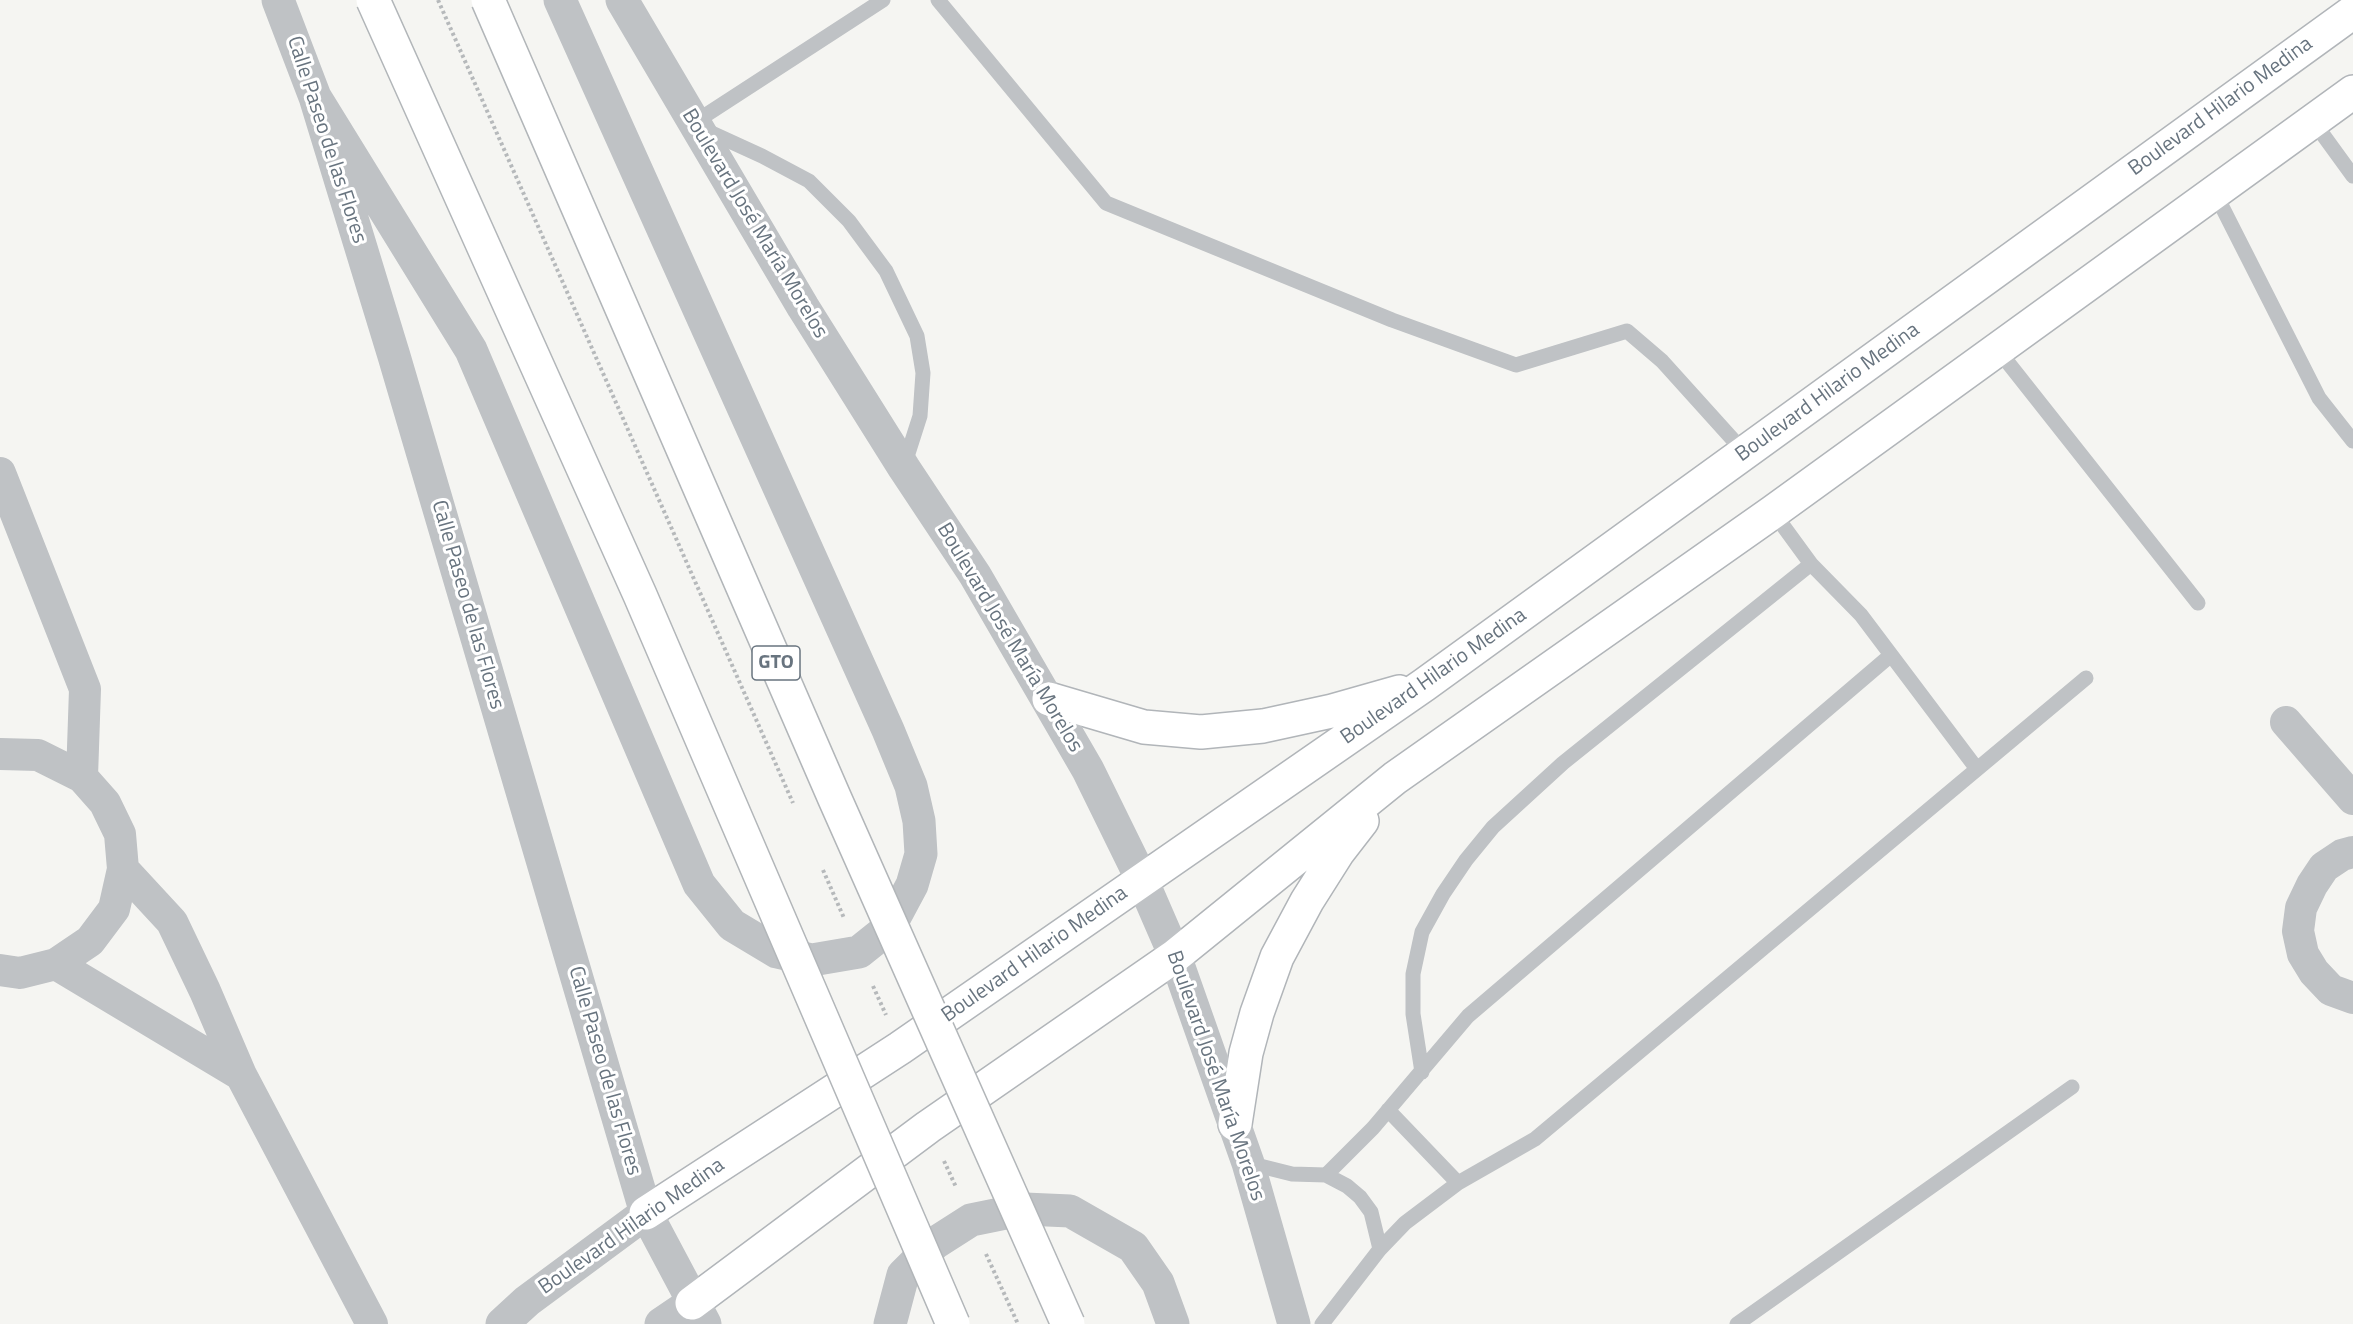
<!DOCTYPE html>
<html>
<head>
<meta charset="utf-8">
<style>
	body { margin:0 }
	canvas { display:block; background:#f5f5f2 }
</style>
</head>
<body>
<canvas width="2353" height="1324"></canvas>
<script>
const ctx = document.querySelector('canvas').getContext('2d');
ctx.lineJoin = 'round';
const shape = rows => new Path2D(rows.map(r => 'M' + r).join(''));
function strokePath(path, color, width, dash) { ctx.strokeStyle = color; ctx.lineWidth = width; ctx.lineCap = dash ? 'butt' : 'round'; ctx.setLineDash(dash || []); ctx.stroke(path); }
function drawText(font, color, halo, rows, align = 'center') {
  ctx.font = font + ' "Titillium Web",sans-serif'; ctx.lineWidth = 6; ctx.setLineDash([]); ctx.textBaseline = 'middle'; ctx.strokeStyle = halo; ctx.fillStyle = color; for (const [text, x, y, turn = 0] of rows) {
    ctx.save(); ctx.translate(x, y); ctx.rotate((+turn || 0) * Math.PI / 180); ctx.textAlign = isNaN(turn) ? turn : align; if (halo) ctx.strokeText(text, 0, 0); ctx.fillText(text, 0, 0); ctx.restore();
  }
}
const secondary = shape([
	[1049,699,1144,727,1201,732,1263,726,1332,711,1399,692],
	[1235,1124,1246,1053,1257,1013,1277,957,1307,901,1338,852,1362,821],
	[646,1213,900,1048,1424,685,2353,12],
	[692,1303,928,1127,1175,956,1395,778,1773,512,2353,92]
]);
strokePath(secondary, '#b1b5b9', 36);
strokePath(shape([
	[438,0,793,803],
	[823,870,844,918],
	[873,986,886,1015],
	[944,1161,956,1187],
	[986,1254,1018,1324]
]), '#b6b9bb', 4, [3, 3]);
strokePath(shape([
	[938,0,1106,203,1392,320,1516,365,1627,331,1662,361,1745,453],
	[2313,121,2353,176],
	[692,124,883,0],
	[703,129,762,156,809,181,849,221,886,271,917,336,923,373,920,416,904,466],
	[2215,193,2319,398,2353,441],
	[1998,350,2198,603],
	[1773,512,1811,564,1861,615,1977,769],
	[1422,1072,1413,1014,1413,974,1422,932,1443,894,1466,860,1493,827,1563,763,1811,564],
	[1388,1110,1458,1183],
	[1248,1163,1292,1174,1326,1175,1347,1186,1360,1197,1371,1212,1380,1249],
	[1326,1175,1373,1128,1468,1016,1891,655],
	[1322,1324,1380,1249,1405,1223,1458,1183,1535,1139,2086,678],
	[1737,1324,2072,1087]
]), '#bfc2c5', 15);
strokePath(shape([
	[0,473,85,689,82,777],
	[2286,722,2353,799],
	[0,754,38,755,82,777,105,803,120,834,123,869,114,909,90,941,56,964,20,973,0,970],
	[2353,852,2342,855,2324,867,2312,885,2301,908,2298,931,2303,954,2314,972,2331,990,2353,998],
	[123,869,172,922,205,991,241,1075,372,1324],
	[56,964,241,1075]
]), '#bfc2c5', 32);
strokePath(shape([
	[278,0,315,97,394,356,646,1213,705,1324],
	[622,0,803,307,904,468,975,575,1088,770,1142,880,1175,956,1248,1163,1294,1324],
	[315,97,471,350,699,884,732,925,777,952,812,960,859,952,889,928,912,885,921,854,919,821,911,786,888,730,560,0],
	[502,1324,527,1301,646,1213],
	[661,1324,692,1303],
	[890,1324,903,1275,935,1243,971,1220,1025,1209,1070,1211,1133,1247,1158,1283,1173,1324]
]), '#bfc2c5', 33);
strokePath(secondary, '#fff', 33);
const primaryBridge = shape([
	[373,0,640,595,953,1324],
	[488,0,835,799,1068,1324]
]);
strokePath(primaryBridge, '#b2b6b9', 36, []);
strokePath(primaryBridge, '#fff', 33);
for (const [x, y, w] of [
	[776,663,48]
]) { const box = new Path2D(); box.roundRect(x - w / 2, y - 17, w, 34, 4.5); ctx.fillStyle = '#fff'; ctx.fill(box); strokePath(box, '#68747f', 1.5); }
drawText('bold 20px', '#68747f', null, [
	["GTO",776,663]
]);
drawText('21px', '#68747f', '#fff', [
	["Boulevard Hilario Medina",2221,107,-36],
	["Calle Paseo de las Flores",326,140,72],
	["Boulevard José María Morelos",754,224,59],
	["Boulevard Hilario Medina",1828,393,-36],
	["Calle Paseo de las Flores",467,605,74],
	["Boulevard José María Morelos",1009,638,59],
	["Boulevard Hilario Medina",1434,677,-35],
	["Boulevard Hilario Medina",1035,955,-35],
	["Calle Paseo de las Flores",604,1071,74],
	["Boulevard José María Morelos",1215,1076,71],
	["Boulevard Hilario Medina",632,1227,-35]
]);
</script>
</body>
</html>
